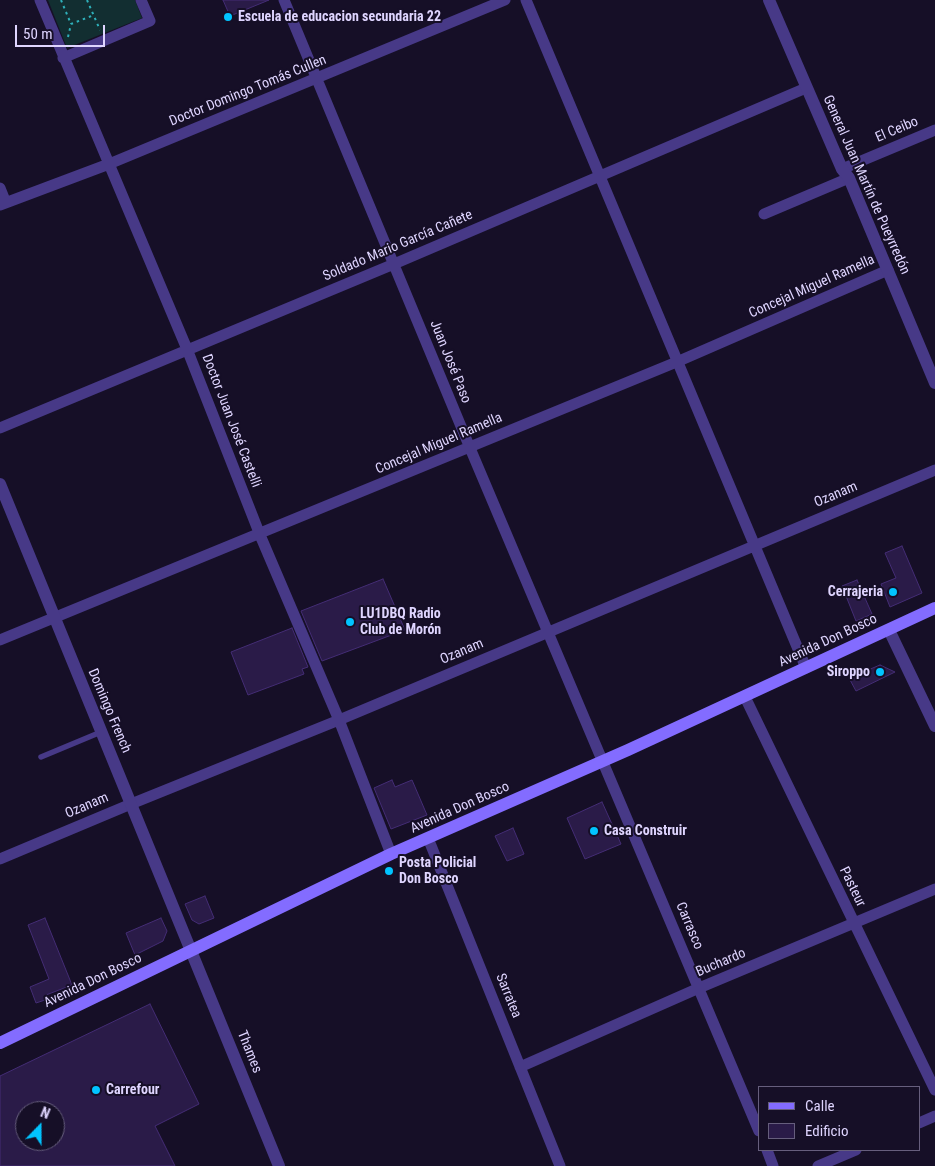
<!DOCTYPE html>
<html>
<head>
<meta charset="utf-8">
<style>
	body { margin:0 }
	#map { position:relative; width:935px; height:1166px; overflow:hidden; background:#160f27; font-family:"Roboto Condensed",sans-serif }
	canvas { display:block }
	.legend { position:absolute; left:758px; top:1086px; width:162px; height:65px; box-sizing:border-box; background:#160f27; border:1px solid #665e7d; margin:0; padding:6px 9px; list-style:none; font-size:15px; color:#dfd5ff }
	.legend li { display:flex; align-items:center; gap:10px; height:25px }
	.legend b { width:25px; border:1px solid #665e7d }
	.north { position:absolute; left:15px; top:1101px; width:50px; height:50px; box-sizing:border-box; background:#160f27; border:1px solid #665e7d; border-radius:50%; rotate:22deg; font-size:14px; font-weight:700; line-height:20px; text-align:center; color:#dfd5ff }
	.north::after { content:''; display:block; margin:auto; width:18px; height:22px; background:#01c4ff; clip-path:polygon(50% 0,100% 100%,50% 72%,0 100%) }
	.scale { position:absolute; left:15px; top:25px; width:90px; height:22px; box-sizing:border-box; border:2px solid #dfd5ff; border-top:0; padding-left:6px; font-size:15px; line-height:18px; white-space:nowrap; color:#dfd5ff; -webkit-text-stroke:4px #160f27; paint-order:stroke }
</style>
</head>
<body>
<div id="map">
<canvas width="935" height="1166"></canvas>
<ul class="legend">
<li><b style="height:6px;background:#836cff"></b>Calle</li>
<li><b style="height:14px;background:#2a1b48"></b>Edificio</li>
</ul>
<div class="north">N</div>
<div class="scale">50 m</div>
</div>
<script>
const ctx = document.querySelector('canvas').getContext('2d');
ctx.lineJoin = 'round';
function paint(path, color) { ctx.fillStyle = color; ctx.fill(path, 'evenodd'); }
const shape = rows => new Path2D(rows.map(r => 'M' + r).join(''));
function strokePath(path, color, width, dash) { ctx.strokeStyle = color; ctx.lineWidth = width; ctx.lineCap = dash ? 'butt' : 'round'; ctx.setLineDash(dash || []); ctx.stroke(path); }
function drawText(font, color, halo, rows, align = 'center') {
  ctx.font = font + ' "Roboto Condensed",sans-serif'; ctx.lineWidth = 4; ctx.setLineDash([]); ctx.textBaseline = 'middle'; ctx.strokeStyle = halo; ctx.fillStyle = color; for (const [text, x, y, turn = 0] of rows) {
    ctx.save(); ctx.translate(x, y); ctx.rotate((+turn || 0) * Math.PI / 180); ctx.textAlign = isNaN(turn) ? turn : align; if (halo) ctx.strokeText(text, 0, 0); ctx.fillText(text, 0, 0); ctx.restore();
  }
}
paint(shape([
	[48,0,135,0,142,18,67,48]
]), '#122e31');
const building = shape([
	[223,0,269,0,230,16,223,0],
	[902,546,922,593,890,607,881,584,896,578,885,553,902,546],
	[383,579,405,630,322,661,301,611,383,579],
	[857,580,872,614,856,621,842,586,857,580],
	[292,628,308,667,302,669,304,674,248,695,231,652,292,628],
	[880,665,895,672,856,691,849,678,880,665],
	[392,780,395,787,412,780,427,815,391,829,374,788,392,780],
	[602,802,621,844,585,859,567,818,602,802],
	[513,828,524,854,507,861,495,836,513,828],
	[205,896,214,918,199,924,192,920,185,904,205,896],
	[45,918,72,985,46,995,48,999,36,1003,30,987,49,979,28,925,45,918],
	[161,918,167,931,163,941,135,955,126,933,161,918],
	[150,1004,199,1104,155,1126,175,1166,0,1166,0,1076,150,1004],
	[25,1111,55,1111,55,1141,25,1141,25,1111]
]);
paint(building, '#2a1b48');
strokePath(building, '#442d75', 1);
strokePath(shape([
	[61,0,71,24],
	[87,0,100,30],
	[68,37,71,24,94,15]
]), '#2eb0ba', 2, [2.5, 4]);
strokePath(shape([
	[41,757,101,732]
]), '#473987', 5.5);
strokePath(shape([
	[40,0,187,349,260,535,339,720,391,854],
	[284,0,470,448,759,1131],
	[526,0,806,668],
	[63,58,150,21,141,0],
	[842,169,935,130],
	[0,188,6,203],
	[0,205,109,164,505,0],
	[764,214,849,178],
	[0,428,394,264,806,88],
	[0,640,679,361,888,270],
	[745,697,935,1090],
	[428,838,560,1166],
	[0,859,131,804,339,720,935,470],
	[520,1067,699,988,935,889],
	[919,1123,935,1116],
	[767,1150,773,1166],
	[818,1166,856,1150]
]), '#473987', 11);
strokePath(shape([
	[769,0,842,169,849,178,935,383],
	[0,484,279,1166],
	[889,630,935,726]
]), '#473987', 12);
strokePath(shape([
	[0,1043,391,854,628,750,935,608]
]), '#836cff', 12);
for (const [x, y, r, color] of [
	[228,17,5,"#01c4ff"],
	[893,592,5,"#01c4ff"],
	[350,622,5,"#01c4ff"],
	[880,672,5,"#01c4ff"],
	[594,831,5,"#01c4ff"],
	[389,871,5,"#01c4ff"],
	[96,1090,5,"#01c4ff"]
]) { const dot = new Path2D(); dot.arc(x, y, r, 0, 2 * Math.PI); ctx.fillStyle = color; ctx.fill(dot); strokePath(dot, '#160f27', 2); }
drawText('bold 14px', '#dfd5ff', '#160f27', [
	["Escuela de educacion secundaria 22",238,17],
	["Cerrajeria",883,592,"right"],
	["LU1DBQ Radio",360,614],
	["Club de Morón",360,630],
	["Siroppo",870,672,"right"],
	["Casa Construir",604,831],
	["Posta Policial",399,863],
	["Don Bosco",399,879],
	["Carrefour",106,1090]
], 'left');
drawText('14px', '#dfd5ff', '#160f27', [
	["Doctor Domingo Tomás Cullen",248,91,-22],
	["El Ceibo",897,130,-23],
	["General Juan Martín de Pueyrredón",866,185,66],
	["Soldado Mario García Cañete",398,246,-23],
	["Concejal Miguel Ramella",812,287,-24],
	["Juan José Paso",450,362,68],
	["Doctor Juan José Castelli",231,421,69],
	["Concejal Miguel Ramella",439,444,-23],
	["Ozanam",836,495,-23],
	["Avenida Don Bosco",828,641,-25],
	["Ozanam",462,652,-23],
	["Domingo French",109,711,67],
	["Ozanam",87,806,-23],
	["Avenida Don Bosco",460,808,-24],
	["Pasteur",852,887,64],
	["Carrasco",689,926,67],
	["Buchardo",721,963,-23],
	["Avenida Don Bosco",93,981,-26],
	["Sarratea",508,996,68],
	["Thames",249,1052,68]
]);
</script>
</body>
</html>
